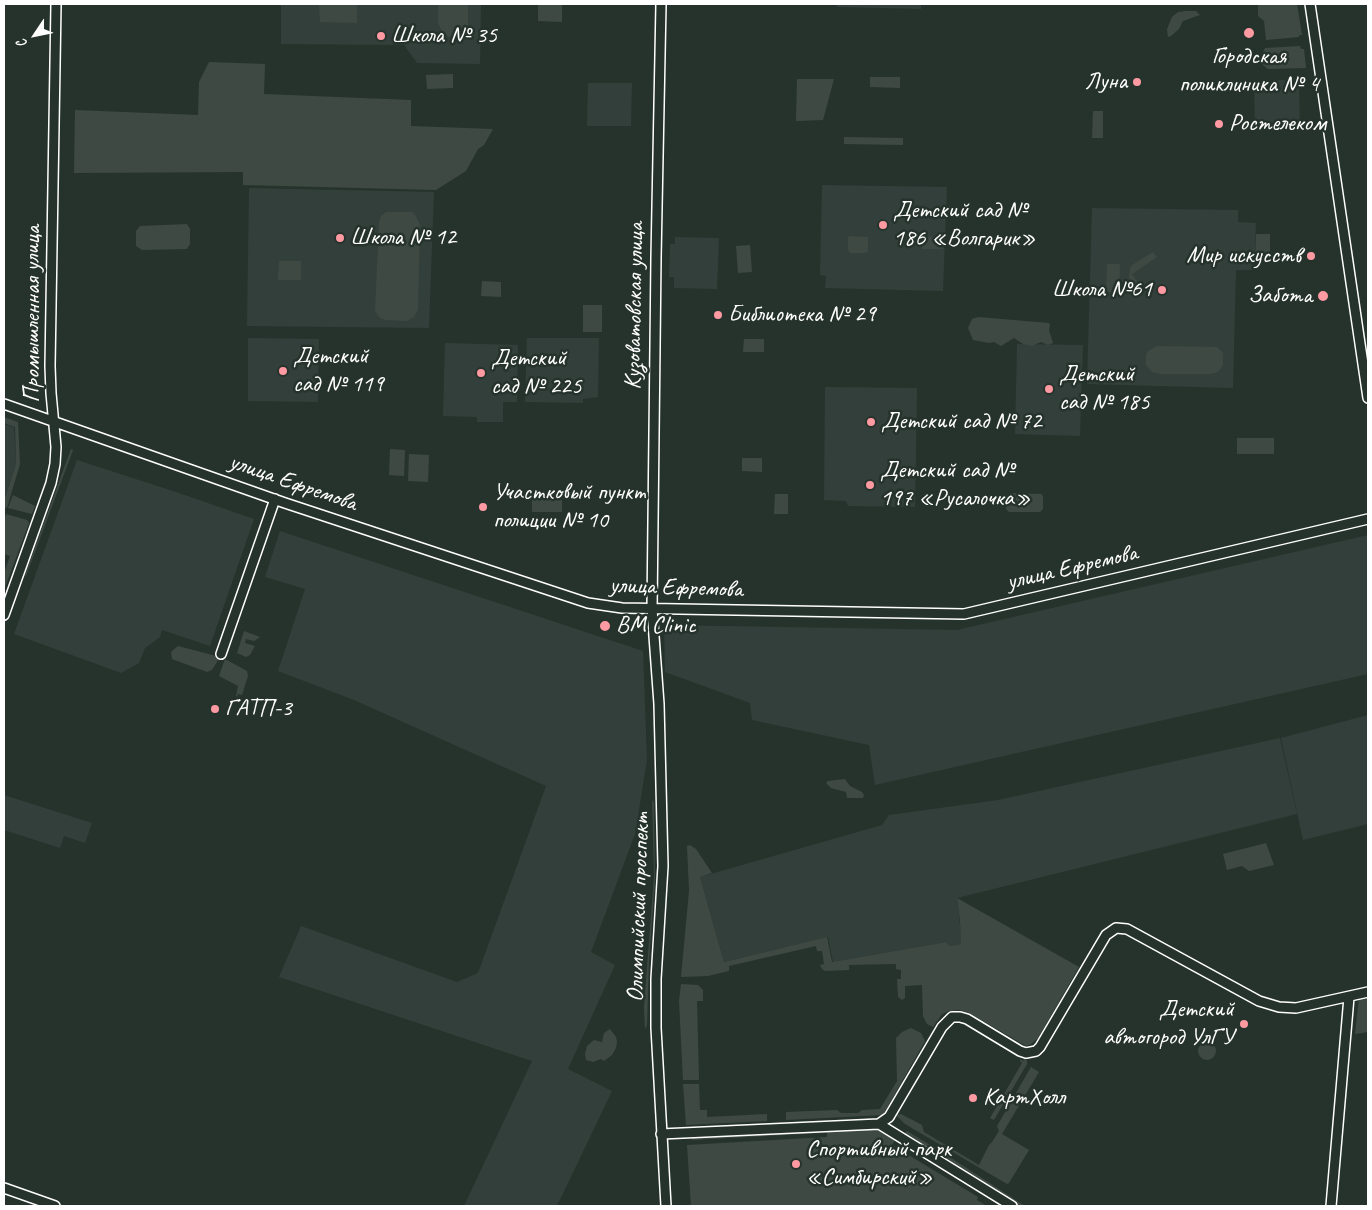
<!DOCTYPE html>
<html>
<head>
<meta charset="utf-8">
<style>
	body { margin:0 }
	#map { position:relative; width:1372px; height:1210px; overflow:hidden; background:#26332d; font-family:Caveat,sans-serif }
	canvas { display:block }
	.frame { position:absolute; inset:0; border:5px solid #fff; pointer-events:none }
	.north { position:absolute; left:10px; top:10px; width:50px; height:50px; -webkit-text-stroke:4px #26332d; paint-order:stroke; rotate:236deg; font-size:14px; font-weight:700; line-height:20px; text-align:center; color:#fff }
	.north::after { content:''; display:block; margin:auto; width:18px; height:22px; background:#fff; clip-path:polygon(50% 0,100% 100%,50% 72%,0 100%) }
</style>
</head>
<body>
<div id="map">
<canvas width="1372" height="1210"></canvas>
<div class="frame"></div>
<div class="north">С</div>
</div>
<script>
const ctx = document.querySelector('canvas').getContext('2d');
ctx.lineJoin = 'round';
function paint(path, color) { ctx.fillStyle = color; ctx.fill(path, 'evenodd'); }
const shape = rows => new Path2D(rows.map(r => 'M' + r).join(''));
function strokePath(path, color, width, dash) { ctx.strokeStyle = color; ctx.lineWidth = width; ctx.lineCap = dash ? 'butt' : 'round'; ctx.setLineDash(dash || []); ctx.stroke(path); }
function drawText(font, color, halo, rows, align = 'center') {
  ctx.font = font + ' Caveat,sans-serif'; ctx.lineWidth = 5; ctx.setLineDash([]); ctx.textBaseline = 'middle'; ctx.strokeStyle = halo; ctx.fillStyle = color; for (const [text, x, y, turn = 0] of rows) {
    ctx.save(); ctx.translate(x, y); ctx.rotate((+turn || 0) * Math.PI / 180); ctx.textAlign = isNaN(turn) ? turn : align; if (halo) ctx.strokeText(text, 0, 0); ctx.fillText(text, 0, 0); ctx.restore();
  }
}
paint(shape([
	[281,4,481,4,480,64,417,63,404,45,281,44],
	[837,4,921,4,921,9,837,7],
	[1279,80,1299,80,1300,129,1255,129,1254,83,1276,83],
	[588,83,632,83,631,126,587,126],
	[822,185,947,187,943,291,825,288,826,276,820,275],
	[249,188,434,192,429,328,247,326],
	[1092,208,1238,210,1238,222,1256,223,1254,270,1236,270,1233,388,1087,384],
	[675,237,719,238,717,289,674,288,674,277,669,277,670,244,675,244],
	[248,338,319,339,318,402,248,401],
	[527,338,599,338,598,397,583,399,583,403,525,402],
	[445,343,518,345,517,402,503,402,503,422,477,422,477,417,443,416],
	[1017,344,1083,345,1080,436,1015,434],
	[825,387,917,388,915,507,848,506,846,501,824,500],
	[4,424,14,427,16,464,4,499],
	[77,460,176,492,254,519,210,646,162,630,160,637,145,648,139,663,121,673,14,634],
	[280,531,643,651,647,760,635,834,591,952,615,965,568,1069,612,1091,557,1206,464,1206,532,1061,279,977,301,926,457,982,478,973,546,786,354,700,278,671,305,589,265,577],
	[1368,535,1368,674,875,785,869,745,752,720,750,703,665,672,664,625,957,630],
	[1368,715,1368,824,1303,840,1281,738],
	[1280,738,1297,814,957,898,962,944,950,946,946,942,833,962,828,937,724,962,700,877,882,825,889,815,998,800],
	[4,795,92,823,85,843,64,836,60,848,4,830]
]), '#333f3a');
paint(shape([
	[319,4,357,4,357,23,320,22],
	[438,4,468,4,468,25,466,31,462,35,449,37,442,32,438,23],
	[538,4,562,4,562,22,538,21],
	[1258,4,1297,4,1302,35,1299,35,1299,37,1266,40,1264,21,1258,16],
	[1186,11,1196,11,1200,15,1183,21,1179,29,1171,36,1168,37,1167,29,1172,17,1178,12],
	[1300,46,1301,49,1304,49,1306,68,1268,69,1263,65,1263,52,1265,48],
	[209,62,265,64,264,94,411,100,411,126,493,129,484,145,478,149,466,171,436,190,243,185,243,172,74,173,75,110,198,115,199,82],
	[453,74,453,88,427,89,426,75],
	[870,77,900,77,900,88,870,87],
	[797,79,834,79,823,120,796,121],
	[1093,111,1103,111,1103,138,1092,138],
	[844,137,903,138,903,145,844,144],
	[386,212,412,212,416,216,420,225,418,309,414,317,407,321,385,320,380,318,375,311,379,222,381,216],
	[187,224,190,229,190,244,187,249,142,250,136,246,136,231,140,226],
	[1256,234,1270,234,1270,258,1255,258],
	[850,236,868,237,868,252,865,253,850,253,848,249,848,237],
	[922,237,943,237,943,249,922,249],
	[750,245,752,272,738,273,736,246],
	[1153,252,1157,257,1132,274,1139,285,1133,289,1129,278,1130,269,1132,265],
	[279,261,301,261,301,280,278,280],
	[1107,264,1120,264,1119,293,1106,292],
	[482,281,501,282,501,297,481,296],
	[583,305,602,305,602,332,583,332],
	[978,317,1049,323,1050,325,1049,330,1053,343,1048,345,1041,342,1032,346,1023,344,1014,338,1001,346,994,342,989,343,973,340,968,328,972,319],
	[744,339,764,339,764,352,743,352],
	[1157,346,1217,347,1223,353,1223,365,1218,372,1211,374,1160,374,1152,372,1146,365,1146,355,1148,351],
	[4,417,18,422,20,464,7,508,4,507,4,500,16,464,15,427,4,423],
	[1237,438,1274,438,1274,454,1237,454],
	[71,449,73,450,26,576,25,575],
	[390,449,405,450,404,476,389,475],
	[409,454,429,455,428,482,408,481],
	[742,458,762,458,762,472,742,471],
	[1010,493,1041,494,1043,496,1043,509,1040,512,1009,512,1006,509,1006,496],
	[775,494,788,494,788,514,774,514],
	[13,495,35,506,32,514,8,508],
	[532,499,562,500,562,512,532,512],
	[6,514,27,520,29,523,4,590,4,573,10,556,4,554,4,521],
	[244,631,260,637,254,641,246,639,245,643,255,646,250,655,246,657,237,653],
	[178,646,220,657,212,670,207,672,172,659,171,652],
	[225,659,247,671,248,676,242,695,238,694,237,697,236,696,238,686,219,676],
	[845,779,850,786,862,792,864,795,863,798,847,798,846,792,831,788,826,783,828,781],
	[652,799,654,803,655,882,649,962,647,1025,645,1029,644,1007,654,876],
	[1266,843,1274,865,1249,871,1242,866,1227,870,1223,854],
	[690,845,696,849,712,873,700,877,724,962,827,937,832,962,946,942,950,946,961,944,960,921,957,898,1079,967,1038,1038,1031,1044,1026,1046,969,1013,959,1010,949,1011,942,1014,933,1027,927,1024,923,1016,922,985,905,986,905,998,902,1000,898,997,897,979,901,979,901,970,896,969,896,964,849,965,849,970,825,971,822,969,820,965,824,964,822,951,817,951,816,946,729,966,729,971,708,976,681,977,689,891,687,846],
	[681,984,698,985,703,990,703,1001,697,1001,699,1080,683,1080,679,1001],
	[1368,996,1368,1032,1355,1034,1359,998],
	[911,1028,921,1033,925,1041,883,1115,786,1120,786,1112,837,1110,841,1113,858,1113,862,1110,880,1109,897,1081,896,1038,902,1032],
	[610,1029,616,1037,617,1042,616,1048,612,1055,604,1061,601,1059,593,1062,586,1060,585,1054,587,1046,594,1040,602,1042,604,1033],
	'1198 1051a9 9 0 1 1 18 0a9 9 0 1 1-18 0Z',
	[1025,1058,1027,1061,1027,1064,994,1120,990,1118,1022,1063,1020,1061,1020,1059,1023,1061],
	[1031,1067,1039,1072,1002,1134,1029,1150,1009,1183,1007,1184,905,1124,896,1115,901,1114,922,1125,924,1132,979,1165,989,1145,992,1142,999,1131,997,1126],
	[683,1084,699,1084,700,1110,707,1110,707,1117,767,1114,767,1121,686,1125],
	[876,1129,895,1140,892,1145,978,1197,977,1200,987,1206,691,1206,687,1145,827,1137,827,1131],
	[907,1131,945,1154,1025,1206,1020,1206,997,1193,943,1156,905,1133],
	[821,1132,821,1133,692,1140,692,1138]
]), '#3e4944');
const minor = shape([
	[661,4,656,258,652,609,659,704,663,866,656,979,656,1028,666,1206],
	[1310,4,1368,398],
	[4,404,285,503,588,603,622,608,964,614,1368,519],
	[4,615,51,483,55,464,56,447,51,393,50,366,56,4],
	[221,654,275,499],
	[879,1124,1012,1206],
	[661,1134,879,1124,889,1117,942,1027,952,1017,960,1017,967,1019,1020,1051,1026,1053,1036,1051,1040,1047,1106,935,1116,928,1127,929,1259,1001,1279,1007,1296,1008,1368,992],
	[4,1188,55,1206],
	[1331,1206,1349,997]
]);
strokePath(minor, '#fff', 12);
strokePath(minor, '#26332d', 9);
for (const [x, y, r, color] of [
	[1249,33,6,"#ff9aa2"],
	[381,36,5,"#ff9aa2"],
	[1137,82,5,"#ff9aa2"],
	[1219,124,5,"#ff9aa2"],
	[883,225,5,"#ff9aa2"],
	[340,238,5,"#ff9aa2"],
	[1311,256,5,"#ff9aa2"],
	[1162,290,5,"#ff9aa2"],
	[1323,296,6,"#ff9aa2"],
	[718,315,5,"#ff9aa2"],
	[283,371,5,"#ff9aa2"],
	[481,373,5,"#ff9aa2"],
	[1049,389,5,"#ff9aa2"],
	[871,422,5,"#ff9aa2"],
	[870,485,5,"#ff9aa2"],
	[483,507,5,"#ff9aa2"],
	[605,626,6,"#ff9aa2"],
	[215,709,5,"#ff9aa2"],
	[1244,1024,5,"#ff9aa2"],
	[973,1098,5,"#ff9aa2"],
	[796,1164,5,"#ff9aa2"]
]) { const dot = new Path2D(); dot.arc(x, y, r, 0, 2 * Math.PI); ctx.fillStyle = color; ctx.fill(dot); strokePath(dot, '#26332d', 2); }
drawText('24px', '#fff', '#26332d', [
	["Школа № 35",391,36],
	["Городская",1249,57,"center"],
	["поликлиника № 4",1249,85,"center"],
	["Луна",1127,82,"right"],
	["Ростелеком",1229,124],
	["Детский сад №",893,211],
	["186 «Волгарик»",893,239],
	["Школа № 12",350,238],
	["Мир искусств",1301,256,"right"],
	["Школа №61",1152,290,"right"],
	["Забота",1312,296,"right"],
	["Библиотека № 29",728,315],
	["Детский",293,357],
	["сад № 119",293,385],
	["Детский",491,359],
	["сад № 225",491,387],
	["Детский",1059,375],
	["сад № 185",1059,403],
	["Детский сад № 72",881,422],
	["Детский сад №",880,471],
	["197 «Русалочка»",880,499],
	["Участковый пункт",493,493],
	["полиции № 10",493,521],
	["BM Clinic",616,626],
	["ГАТП-3",225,709],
	["Детский",1234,1010,"right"],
	["автогород УлГУ",1234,1038,"right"],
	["КартХолл",983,1098],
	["Спортивный парк",806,1150],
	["«Симбирский»",806,1178]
], 'left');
drawText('24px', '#fff', '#26332d', [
	["Кузоватовская улица",635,306,-89],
	["Промышленная улица",33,314,-90],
	["улица Ефремова",293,483,19],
	["улица Ефремова",1072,568,-13],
	["улица Ефремова",676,588,2],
	["Олимпийский проспект",639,907,-88]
]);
</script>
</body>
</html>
